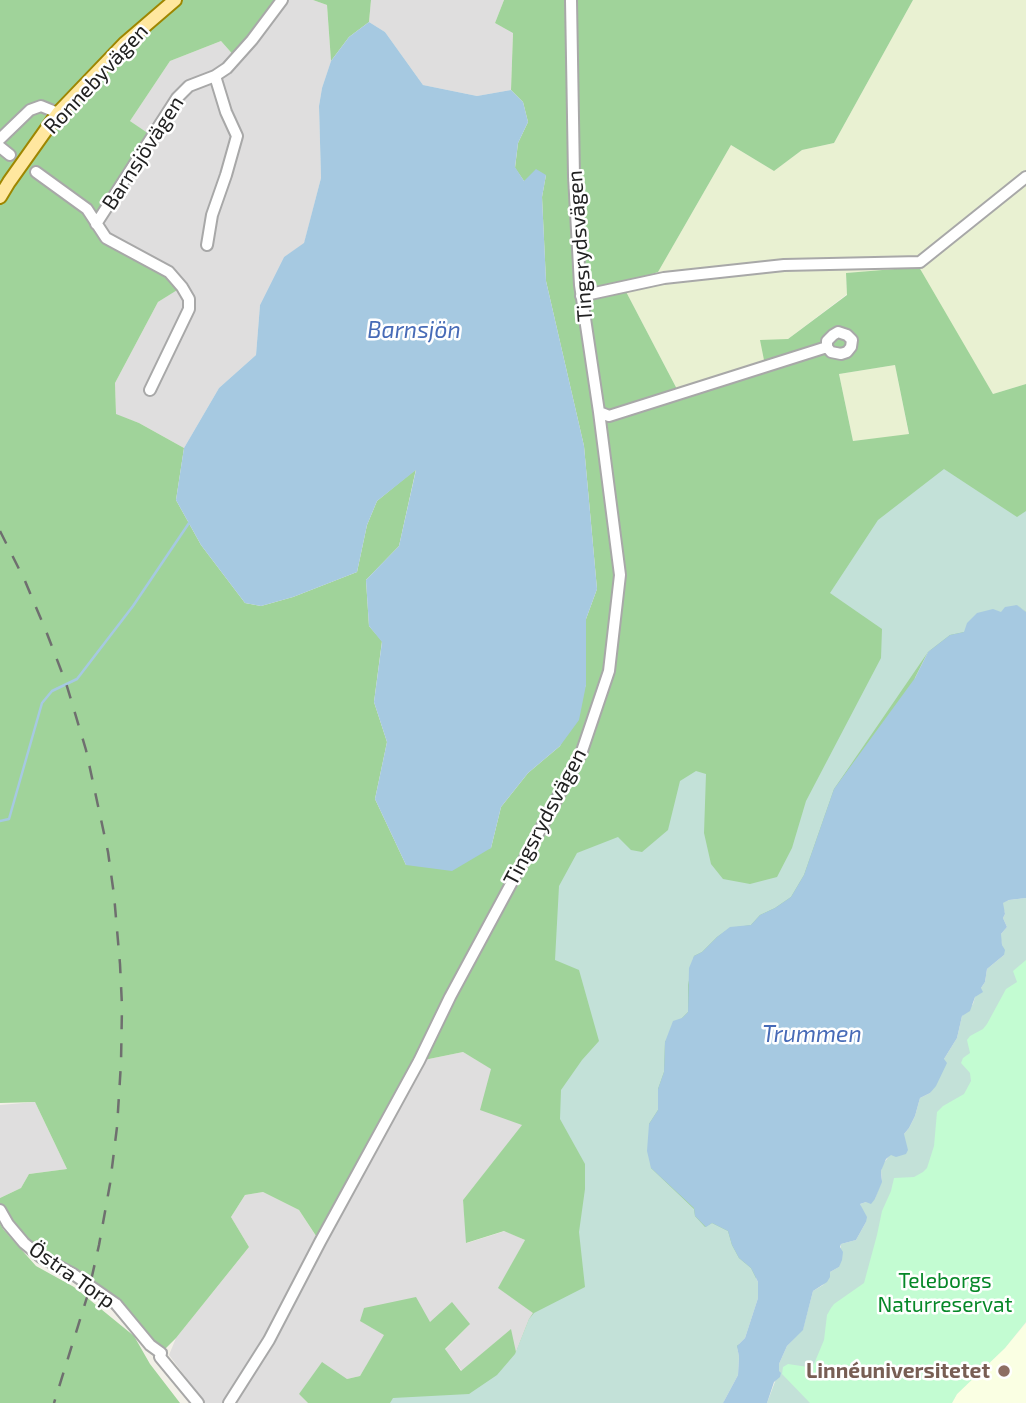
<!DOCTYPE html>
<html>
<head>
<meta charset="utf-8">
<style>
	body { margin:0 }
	canvas { display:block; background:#f2f0e7 }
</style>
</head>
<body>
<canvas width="1026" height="1403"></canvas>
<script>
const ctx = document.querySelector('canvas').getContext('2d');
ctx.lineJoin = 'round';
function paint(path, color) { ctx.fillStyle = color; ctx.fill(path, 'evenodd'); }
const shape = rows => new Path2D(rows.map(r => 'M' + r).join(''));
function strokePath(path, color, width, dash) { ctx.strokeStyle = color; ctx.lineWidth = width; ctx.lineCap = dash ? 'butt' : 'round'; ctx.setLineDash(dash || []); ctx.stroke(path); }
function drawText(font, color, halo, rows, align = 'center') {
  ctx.font = font + ' "Exo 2",sans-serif'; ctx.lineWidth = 5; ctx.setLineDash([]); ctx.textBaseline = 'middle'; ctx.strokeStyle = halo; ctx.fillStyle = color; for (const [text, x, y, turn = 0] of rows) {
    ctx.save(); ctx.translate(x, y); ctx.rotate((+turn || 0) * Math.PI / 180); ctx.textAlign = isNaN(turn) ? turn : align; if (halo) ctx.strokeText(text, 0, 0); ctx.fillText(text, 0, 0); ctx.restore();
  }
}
paint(shape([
	[282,0,313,0,327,5,331,61,322,88,319,106,321,178,304,244,284,257,260,305,256,355,219,388,184,448,139,423,116,415,115,383,158,302,181,287,106,238,96,224,151,136,130,121,170,61,221,41,236,58],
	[371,0,504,0,495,23,513,32,511,90,477,96,423,85,385,32,369,22],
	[463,1052,492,1069,523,1125,463,1200,467,1243,505,1231,525,1240,499,1288,534,1313,529,1319,515,1354,510,1330,462,1371,445,1350,469,1325,430,1322,385,1335,360,1376,347,1379,299,1394,308,1403,205,1403,169,1355,176,1338,249,1247,231,1217,245,1195,263,1192,299,1210,319,1241,419,1061],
	[35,1102,67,1169,29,1174,21,1188,0,1198,0,1105]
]), '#dfdede');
paint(shape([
	[1026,1323,1026,1403,952,1403,957,1394,1005,1348]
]), '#faffe3');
paint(shape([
	[913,0,1026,0,1026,384,993,394,918,268,846,273,847,294,788,339,767,370,679,393,622,284,658,272,731,145,774,171,802,150,834,143],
	[895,365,909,435,853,441,839,374]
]), '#e9f1d2');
paint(shape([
	[0,0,282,0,236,58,221,41,170,61,130,121,152,136,97,224,100,232,169,272,182,287,158,302,115,383,116,414,139,423,184,448,176,500,201,545,245,603,261,606,293,597,357,572,367,525,377,501,416,469,399,546,366,580,369,626,382,641,374,702,387,742,375,799,406,865,491,848,501,807,528,773,560,746,586,685,586,619,597,589,584,446,546,281,542,197,546,175,524,181,515,168,518,143,528,122,523,102,511,90,513,33,495,23,504,0,913,0,834,143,802,150,774,171,731,145,658,272,622,284,679,393,766,370,760,340,788,339,847,295,846,273,919,267,993,394,1026,384,1026,612,1017,605,928,652,915,678,723,1403,308,1403,299,1394,322,1362,347,1379,360,1376,384,1335,360,1321,364,1308,416,1297,430,1322,452,1302,470,1324,445,1349,461,1371,511,1329,516,1352,529,1319,533,1313,498,1288,525,1240,504,1231,466,1243,463,1200,522,1125,480,1110,491,1069,463,1052,419,1061,320,1242,299,1210,263,1192,245,1195,231,1217,249,1247,176,1338,161,1353,116,1304,41,1257,0,1210,0,1198,21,1188,29,1174,67,1169,35,1102,0,1103],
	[895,365,909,434,853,441,839,374],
	[313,0,371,0,369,22,349,37,331,61,327,5],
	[0,1223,3,1229,36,1266,74,1287,134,1336,150,1364,180,1403,0,1403]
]), '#a0d39a');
paint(shape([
	[944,469,1017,517,1026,511,1026,612,1017,605,964,632,950,635,928,652,834,789,804,875,791,897,775,908,760,915,751,925,730,928,717,937,702,952,694,956,688,985,688,1012,682,1018,665,1042,664,1072,658,1089,658,1110,649,1124,651,1168,694,1209,695,1216,705,1227,712,1223,728,1231,732,1245,739,1258,751,1268,758,1282,758,1298,745,1338,737,1346,739,1357,738,1375,723,1403,390,1403,393,1398,469,1394,497,1375,515,1354,529,1319,534,1313,585,1287,579,1232,585,1189,585,1164,560,1119,561,1090,582,1060,599,1041,579,970,555,960,559,886,577,853,618,837,631,850,642,852,668,830,680,781,696,771,706,774,704,833,711,864,723,879,750,884,777,877,792,848,806,801,881,658,882,629,830,593,878,520],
	[1026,898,1026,1137,865,1403,767,1403,779,1371,779,1364,787,1346,803,1329,813,1291,823,1285,830,1272,839,1267,841,1244,856,1240,866,1222,860,1204,875,1199,882,1179,881,1171,883,1164,904,1137,904,1134,909,1128,915,1116,920,1098,930,1093,944,1059,957,1038,962,1016,973,1004,975,997,985,982,987,969,1004,955,1001,940,1001,934,1007,927,1003,918,1005,914,1002,903,1009,900]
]), '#c3e1d8');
paint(shape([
	[1026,960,1026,1322,1005,1348,957,1394,952,1403,810,1403,782,1374,783,1367,788,1364,808,1367,814,1364,824,1340,827,1315,831,1308,834,1304,864,1283,877,1235,882,1211,891,1191,894,1178,914,1177,923,1172,927,1168,934,1146,937,1112,943,1106,964,1094,971,1081,970,1073,961,1063,963,1058,970,1053,967,1040,970,1036,983,1029,987,1024,1006,989,1017,982,1013,971]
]), '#c3fcd2');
paint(shape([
	[369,22,385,32,423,85,477,96,511,90,523,102,528,122,518,143,515,167,524,181,536,169,546,175,542,197,546,281,584,446,597,589,586,619,586,685,579,720,560,746,528,773,501,807,491,848,452,871,406,865,375,799,387,742,374,702,382,642,369,626,366,580,399,546,416,470,377,501,367,525,357,572,293,597,261,606,245,603,201,545,176,500,184,448,219,388,256,355,260,305,284,257,304,243,321,178,319,106,322,88,331,61,349,37],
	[1017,605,1026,612,1026,898,1009,900,1003,903,1005,914,1003,918,1007,927,1001,934,1002,945,1005,950,1004,955,987,969,985,982,981,988,983,992,975,997,970,1011,962,1016,957,1038,944,1059,947,1063,936,1086,930,1093,920,1098,915,1116,909,1128,904,1134,908,1150,906,1154,896,1157,891,1155,886,1159,881,1171,882,1182,875,1199,871,1204,866,1202,860,1204,867,1217,866,1222,856,1240,841,1244,840,1247,843,1252,842,1260,839,1267,830,1272,830,1277,827,1282,813,1291,803,1330,787,1346,779,1364,779,1371,781,1373,780,1377,774,1382,767,1403,723,1403,738,1375,739,1357,737,1346,745,1338,758,1298,758,1282,751,1268,739,1258,732,1245,728,1231,712,1223,706,1227,695,1216,694,1208,651,1168,647,1151,649,1124,658,1110,658,1089,664,1072,665,1042,673,1021,682,1018,688,1012,689,968,694,956,702,952,717,937,730,927,751,925,760,915,775,908,791,897,804,875,834,789,915,678,928,652,950,635,964,632,967,623,977,613,993,609,1001,612,1005,607]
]), '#a6c9e1');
strokePath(shape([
	[0,821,9,819,42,703,52,691,77,679,133,606,189,523]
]), '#a6c9e1', 2.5);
const minor = shape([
	[0,139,30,110,41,106,58,113],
	[0,147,10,155],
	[36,172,87,209,106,238,169,272,182,287,189,299,189,309,150,390],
	[96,224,177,98,189,86,215,76,227,68,252,40,282,0],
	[207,245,212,215,226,175,237,136,226,112,215,76],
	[581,296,664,278,784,265,920,262,1026,177],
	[599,412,609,416,827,347,831,352,841,354,847,352,851,347,852,340,847,335,838,332,833,335,827,341,827,347],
	[0,1210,8,1224,24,1243,41,1257,73,1274],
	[116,1304,150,1345,161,1353,160,1357,198,1403],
	[229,1403,269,1340,320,1242,419,1061,450,997,581,754,609,671,620,575,599,412,580,285,574,176,571,0]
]);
const major = shape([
	[0,197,9,182,58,113,125,43,175,0]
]);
strokePath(minor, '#a8a8a8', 14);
strokePath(major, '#9e8600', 16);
strokePath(minor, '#fff', 10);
strokePath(major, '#ffe79f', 12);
strokePath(shape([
	[0,531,25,581,46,631,66,683,86,750,108,852,114,895,120,964,122,1006,121,1063,117,1127,110,1184,99,1245,88,1294,54,1403]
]), '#6f6f6f', 2.5, [14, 14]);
const minorBridge = shape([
	[73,1274,116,1304]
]);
strokePath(minorBridge, '#a8a8a8', 14, []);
strokePath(minorBridge, '#fff', 10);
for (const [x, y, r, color] of [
	[1004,1371,7,"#8d6e63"]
]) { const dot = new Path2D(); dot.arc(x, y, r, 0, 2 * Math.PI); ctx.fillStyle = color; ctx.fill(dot); strokePath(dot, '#fff', 2.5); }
drawText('21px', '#212121', '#fff', [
	["Ronnebyvägen",96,79,-47],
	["Barnsjövägen",143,153,-57],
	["Tingsrydsvägen",580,246,-94],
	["Tingsrydsvägen",545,817,-62],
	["Östra Torp",72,1275,35]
]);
drawText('21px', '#068828', '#fff', [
	["Teleborgs",945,1281],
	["Naturreservat",945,1305]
]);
drawText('bold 21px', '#785e54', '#fff', [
	["Linnéuniversitetet",990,1371]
], 'right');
drawText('italic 23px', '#476bb7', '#fff', [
	["Barnsjön",414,330],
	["Trummen",812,1034]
]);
</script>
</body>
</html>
